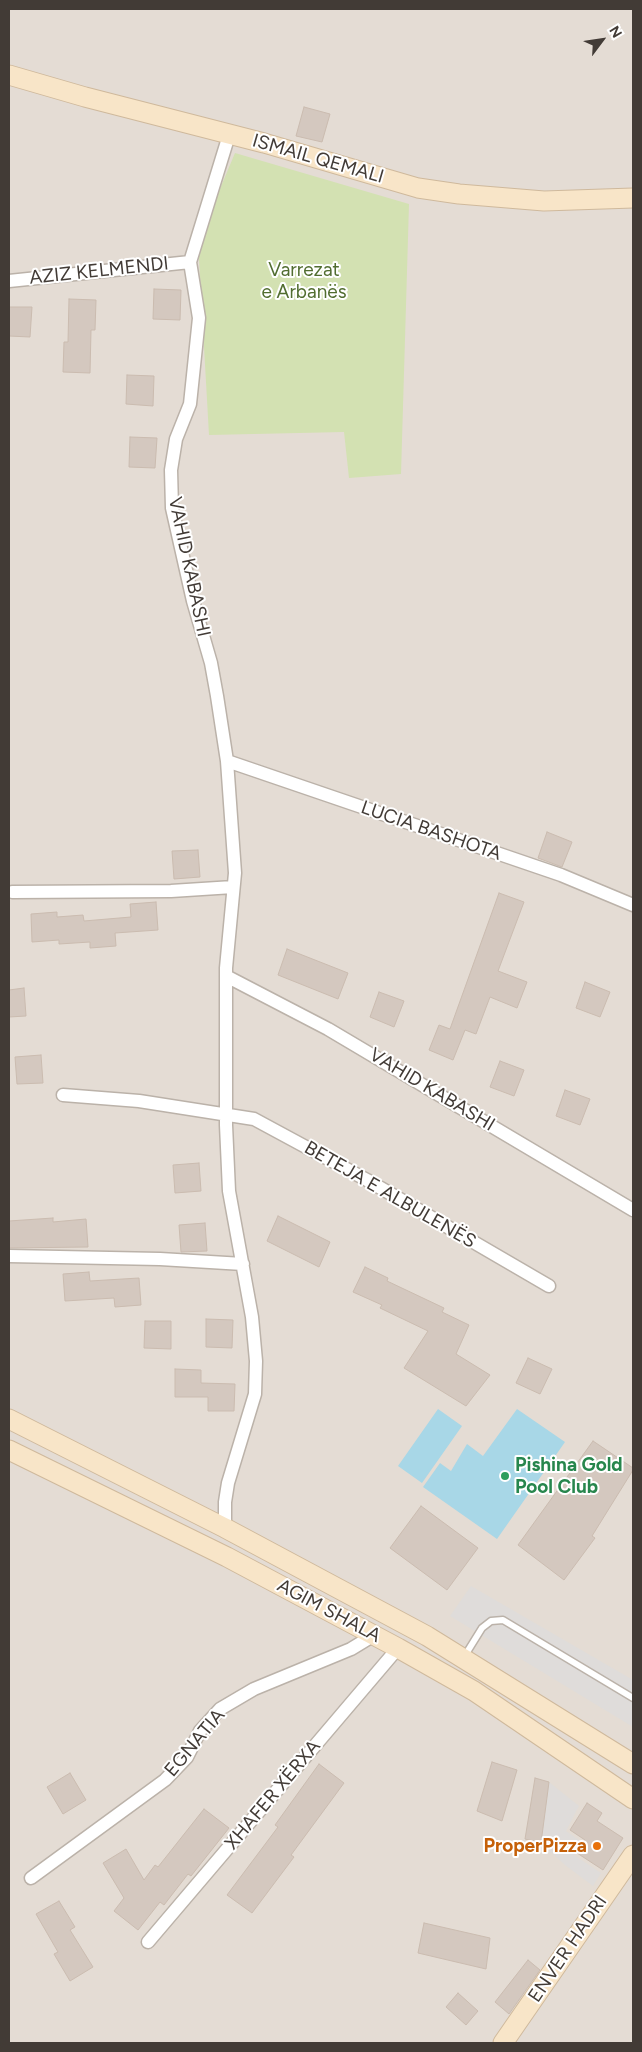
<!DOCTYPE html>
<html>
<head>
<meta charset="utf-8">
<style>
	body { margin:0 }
	#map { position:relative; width:642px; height:2052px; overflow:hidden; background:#f1ebe5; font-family:Figtree,sans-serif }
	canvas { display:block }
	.frame { position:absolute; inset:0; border:10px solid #423b36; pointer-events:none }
	.north { position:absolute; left:577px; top:15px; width:50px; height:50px; -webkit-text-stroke:4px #fff; paint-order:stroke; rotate:59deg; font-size:14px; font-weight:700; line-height:20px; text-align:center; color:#423b36 }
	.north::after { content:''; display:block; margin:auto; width:18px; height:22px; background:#423b36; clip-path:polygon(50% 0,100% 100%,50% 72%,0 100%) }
</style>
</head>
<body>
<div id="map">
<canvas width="642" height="2052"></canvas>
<div class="frame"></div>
<div class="north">N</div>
</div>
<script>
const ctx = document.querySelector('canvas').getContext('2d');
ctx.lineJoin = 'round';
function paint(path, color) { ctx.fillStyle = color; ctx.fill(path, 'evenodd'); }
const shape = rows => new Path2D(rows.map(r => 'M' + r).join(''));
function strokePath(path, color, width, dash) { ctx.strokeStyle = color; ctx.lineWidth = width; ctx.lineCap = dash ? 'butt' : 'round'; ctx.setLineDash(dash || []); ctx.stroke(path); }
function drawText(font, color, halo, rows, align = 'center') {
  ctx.font = font + ' Figtree,sans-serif'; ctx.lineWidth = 4; ctx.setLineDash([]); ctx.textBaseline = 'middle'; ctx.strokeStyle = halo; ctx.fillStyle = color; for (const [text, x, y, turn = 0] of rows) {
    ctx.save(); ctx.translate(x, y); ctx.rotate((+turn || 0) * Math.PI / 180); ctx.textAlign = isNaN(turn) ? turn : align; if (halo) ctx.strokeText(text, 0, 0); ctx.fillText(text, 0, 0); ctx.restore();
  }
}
paint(shape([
	[9,9,633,9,633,2043,9,2043]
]), '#e4dcd4');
paint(shape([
	[235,153,409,204,401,474,349,478,344,432,209,435,198,241]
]), '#d3e1b2');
paint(shape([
	[471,1586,633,1680,633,1727,450,1616],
	[549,1782,579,1806,566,1831,582,1842,574,1855,601,1873,593,1886,565,1865,541,1843]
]), '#dfdcda');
paint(shape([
	[438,1409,462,1426,422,1483,398,1466],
	[517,1409,565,1442,497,1539,423,1487,440,1463,451,1471,467,1444,483,1456]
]), '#a8d7e7');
const building = shape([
	[304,107,330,114,322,142,296,136,304,107],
	[154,289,181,290,180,320,153,319,154,289],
	[69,299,96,300,95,330,91,330,90,373,63,372,64,342,68,342,69,299],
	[9,307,32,307,30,337,9,336,9,307],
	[127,375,154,376,153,406,126,404,127,375],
	[130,437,157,438,155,468,129,467,130,437],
	[547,832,572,842,562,867,538,858,547,832],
	[198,850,200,877,174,879,172,851,198,850],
	[499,893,524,902,498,971,527,982,517,1008,490,997,476,1034,465,1030,453,1060,429,1050,439,1025,450,1029,499,893],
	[156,902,158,930,115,933,116,946,90,948,90,942,59,944,59,940,32,942,31,914,57,912,57,917,83,915,84,921,131,917,130,904,156,902],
	[287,949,348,973,338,999,278,975,287,949],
	[585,982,610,992,600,1017,576,1008,585,982],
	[24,988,26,1016,9,1017,9,990,24,988],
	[379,992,404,1001,394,1027,370,1017,379,992],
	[41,1055,43,1083,17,1084,15,1057,41,1055],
	[500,1061,524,1070,514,1096,490,1087,500,1061],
	[565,1090,590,1099,580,1125,556,1116,565,1090],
	[199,1163,201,1191,175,1193,173,1165,199,1163],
	[278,1216,330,1242,319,1267,267,1241,278,1216],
	[53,1218,53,1222,86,1219,88,1247,9,1248,9,1221,53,1218],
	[205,1223,207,1251,181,1252,179,1225,205,1223],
	[365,1267,388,1278,387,1281,444,1308,442,1312,469,1325,456,1354,490,1375,466,1406,404,1368,428,1331,380,1308,382,1305,353,1292,365,1267],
	[89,1272,90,1281,139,1278,141,1305,115,1307,114,1298,65,1301,63,1274,89,1272],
	[206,1319,233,1320,232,1348,206,1347,206,1319],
	[145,1321,171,1321,171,1349,144,1348,145,1321],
	[528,1358,552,1369,540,1394,516,1383,528,1358],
	[175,1369,201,1370,201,1383,235,1384,234,1411,208,1411,208,1397,175,1397,175,1369],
	[593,1441,633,1468,633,1470,592,1536,595,1538,564,1580,518,1545,593,1441],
	[421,1506,478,1548,447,1590,390,1548,421,1506],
	[492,1762,517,1770,502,1821,477,1811,492,1762],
	[319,1764,344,1783,291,1855,294,1857,252,1913,227,1895,278,1827,275,1825,319,1764],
	[70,1773,86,1800,63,1814,47,1787,70,1773],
	[535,1778,549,1782,541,1843,525,1839,535,1778],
	[587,1803,602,1813,597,1821,623,1838,603,1870,577,1853,585,1840,570,1830,587,1803],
	[204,1809,229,1828,191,1876,188,1874,164,1905,160,1902,138,1930,114,1911,124,1898,103,1863,126,1849,144,1880,155,1865,158,1867,204,1809],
	[59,1901,75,1927,70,1930,93,1967,70,1981,54,1954,58,1952,36,1914,59,1901],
	[424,1923,490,1938,486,1969,418,1953,424,1923],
	[528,1960,540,1970,509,2014,495,2002,528,1960],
	[458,1993,478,2011,466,2025,446,2007,458,1993]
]);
paint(building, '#d4c8bf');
strokePath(building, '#cbbcb0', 1);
const lane = shape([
	[464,1657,482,1628,491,1621,503,1620,633,1698]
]);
const street = shape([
	[9,281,190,262],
	[227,761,561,875,633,905],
	[12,892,171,891,233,887],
	[226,976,328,1029,633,1210],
	[63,1095,139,1101,254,1119,367,1180,549,1286],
	[9,1256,160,1259,243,1264],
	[225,1528,225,1502,228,1483,255,1394,256,1361,252,1317,229,1191,226,1125,226,968,235,873,227,761,217,696,211,663,193,601,172,508,171,470,176,439,190,404,199,318,190,262,229,135],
	[31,1878,165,1780,187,1757,200,1731,220,1709,254,1689,351,1649,374,1635],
	[148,1942,398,1648]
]);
const secondary = shape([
	[9,75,85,97,264,143,418,188,459,194,544,201,633,198],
	[9,1419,225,1528,427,1636,633,1764],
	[9,1450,227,1557,398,1648,474,1691,633,1799],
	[503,2043,633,1855]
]);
strokePath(lane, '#bbb2a9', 9);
strokePath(street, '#bbb2a9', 15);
strokePath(secondary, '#cfb99c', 21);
strokePath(lane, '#fff', 6);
strokePath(street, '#fff', 12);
strokePath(secondary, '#f8e5c8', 19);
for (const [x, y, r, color] of [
	[505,1476,5,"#2e9e5b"],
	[597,1846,5,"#e8710a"]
]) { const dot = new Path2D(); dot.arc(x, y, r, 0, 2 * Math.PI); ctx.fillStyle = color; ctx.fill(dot); strokePath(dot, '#fff', 2); }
drawText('19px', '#423b36', '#fff', [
	["ISMAIL QEMALI",318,159,16],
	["AZIZ KELMENDI",99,271,-6],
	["VAHID KABASHI",189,567,78],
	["LUCIA BASHOTA",431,831,19],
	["VAHID KABASHI",432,1090,31],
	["BETEJA E ALBULENËS",390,1195,30],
	["AGIM SHALA",329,1611,28],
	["EGNATIA",195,1743,-50],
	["XHAFER XËRXA",273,1795,-50],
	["ENVER HADRI",568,1949,-56]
]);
drawText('19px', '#516d30', '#fff', [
	["Varrezat",304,270],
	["e Arbanës",304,292]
]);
drawText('bold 19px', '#27864d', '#fff', [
	["Pishina Gold",515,1465],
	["Pool Club",515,1487]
], 'left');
drawText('bold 19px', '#c56008', '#fff', [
	["ProperPizza",587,1846]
], 'right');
</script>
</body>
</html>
